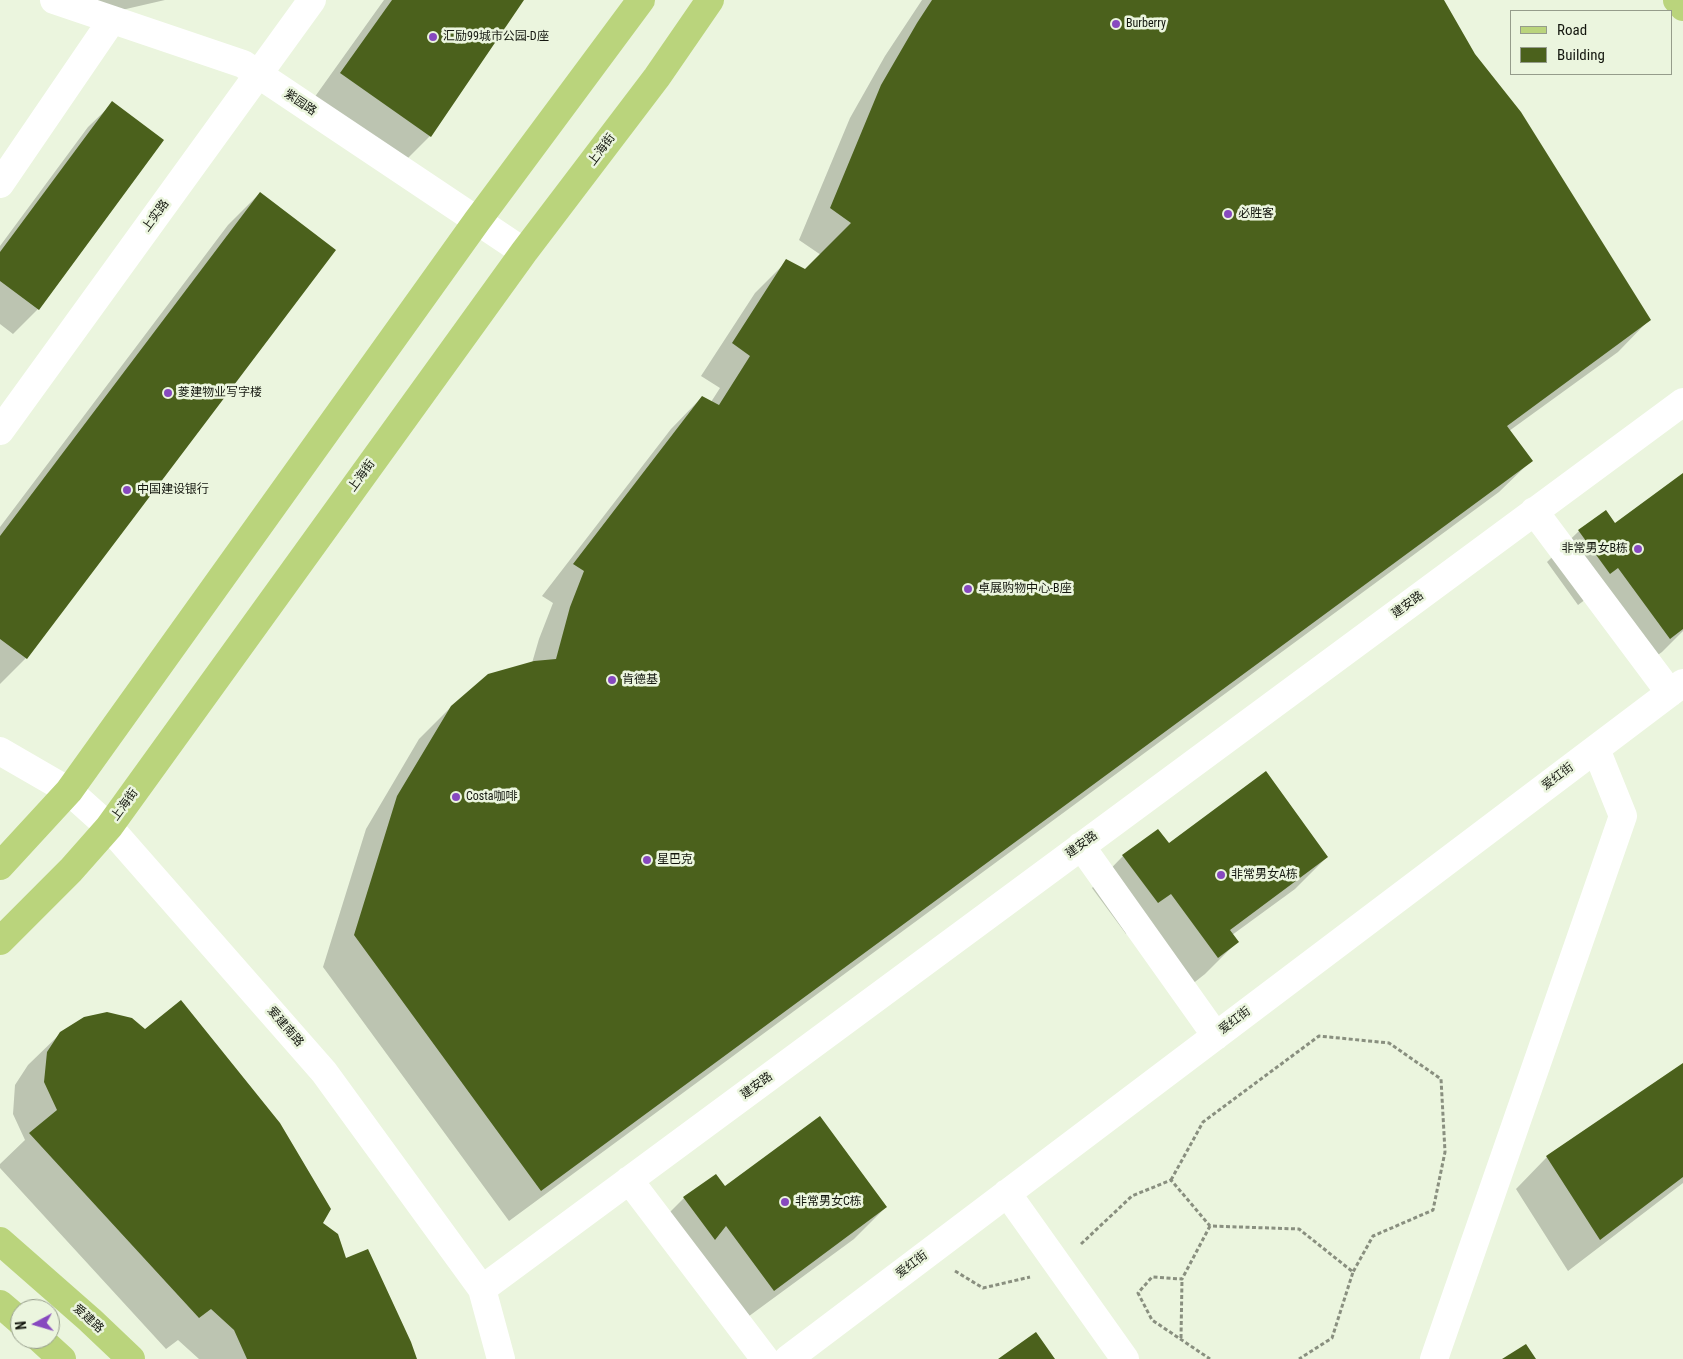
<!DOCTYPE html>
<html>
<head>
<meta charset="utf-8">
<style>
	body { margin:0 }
	#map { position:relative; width:1683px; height:1359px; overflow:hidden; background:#ebf5de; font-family:"Roboto Condensed",sans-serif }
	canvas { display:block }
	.legend { position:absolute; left:1510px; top:10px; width:162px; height:65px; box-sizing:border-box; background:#ebf5de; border:1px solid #959c8b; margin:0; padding:6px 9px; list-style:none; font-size:15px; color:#14170f }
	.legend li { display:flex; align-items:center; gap:10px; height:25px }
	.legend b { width:25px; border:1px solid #959c8b }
	.north { position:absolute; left:10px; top:1299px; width:50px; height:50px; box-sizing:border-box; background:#ebf5de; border:1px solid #959c8b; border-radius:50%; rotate:264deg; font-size:14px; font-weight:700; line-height:20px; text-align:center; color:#14170f }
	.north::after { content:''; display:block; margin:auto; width:18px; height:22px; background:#8749bf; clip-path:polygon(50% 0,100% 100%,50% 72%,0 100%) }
</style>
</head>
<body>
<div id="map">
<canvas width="1683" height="1359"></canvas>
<ul class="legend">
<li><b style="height:6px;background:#bad47c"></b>Road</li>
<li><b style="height:14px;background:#4b611c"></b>Building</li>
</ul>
<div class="north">N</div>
</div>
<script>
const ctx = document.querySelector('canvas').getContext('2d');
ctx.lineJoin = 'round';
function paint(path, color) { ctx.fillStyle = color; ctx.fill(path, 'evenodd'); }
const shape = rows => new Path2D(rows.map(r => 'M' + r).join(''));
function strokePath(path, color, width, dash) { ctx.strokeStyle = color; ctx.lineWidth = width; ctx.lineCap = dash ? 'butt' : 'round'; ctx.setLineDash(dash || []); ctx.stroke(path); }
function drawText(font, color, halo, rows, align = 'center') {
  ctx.font = font + ' "Roboto Condensed","Noto Sans SC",sans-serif'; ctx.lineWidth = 5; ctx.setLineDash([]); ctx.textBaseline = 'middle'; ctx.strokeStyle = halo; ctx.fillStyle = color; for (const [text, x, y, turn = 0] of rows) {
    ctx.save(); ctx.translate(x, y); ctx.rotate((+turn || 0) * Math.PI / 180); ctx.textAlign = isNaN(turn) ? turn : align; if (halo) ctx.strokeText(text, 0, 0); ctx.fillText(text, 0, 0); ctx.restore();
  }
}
paint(shape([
	[78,0,165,0,113,12],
	[384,0,523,0,430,136,399,167,309,105],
	[922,0,1443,0,1474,54,1649,320,1618,352,1509,431,1531,461,1499,492,509,1221,323,967,366,829,419,739,451,707,532,663,539,639,553,603,542,596,671,429,702,397,711,402,720,388,701,376,755,293,787,261,805,270,821,255,799,240,850,118,885,56],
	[113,103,163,140,38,309,13,334,0,324,0,246,88,127],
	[260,193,26,658,0,684,0,527,228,225],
	[1683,475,1683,631,1662,652,1637,670,1586,599,1578,605,1547,562,1579,531,1615,525],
	[1168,845,1327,857,1295,889,1232,935,1237,942,1205,974,1186,989,1139,925,1126,934,1092,888,1123,856],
	[61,1033,321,1223,345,1260,416,1359,199,1359,178,1340,166,1349,0,1168,0,1164,25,1140,13,1114,15,1085,28,1065],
	[1683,1065,1683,1183,1568,1271,1516,1189,1547,1157],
	[725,1188,886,1207,854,1239,741,1322,652,1230,684,1198]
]), '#0003');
paint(shape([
	[392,0,524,0,431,137,340,73],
	[932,0,1444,0,1475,54,1521,112,1651,320,1507,426,1533,461,541,1191,354,935,397,796,451,706,488,674,534,661,556,659,570,607,584,571,573,564,702,396,719,405,750,356,732,343,786,259,805,269,851,223,830,208,881,85,917,23],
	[112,101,164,140,39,310,0,281,0,252],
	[260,192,336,250,27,659,0,639,0,536],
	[1683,473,1683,629,1670,639,1618,568,1610,574,1578,530,1606,510,1615,523],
	[1266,771,1328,857,1230,930,1239,942,1218,958,1171,894,1158,903,1122,855,1158,829,1169,843],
	[181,1000,280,1123,331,1209,323,1223,338,1234,346,1258,368,1249,411,1342,417,1359,247,1359,234,1330,211,1309,199,1318,29,1133,57,1110,44,1082,47,1052,60,1032,84,1017,107,1012,132,1018,145,1029],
	[1683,1063,1683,1177,1600,1240,1546,1156],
	[820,1116,887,1207,774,1291,726,1226,715,1240,683,1197,716,1174,725,1186],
	[1036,1332,1055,1359,998,1359],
	[1526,1344,1536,1359,1502,1359]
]), '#4b611c');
strokePath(shape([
	[1171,1180,1203,1122,1319,1036,1389,1043,1441,1079,1445,1152,1433,1210,1373,1236,1353,1272],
	[1210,1226,1182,1279,1152,1277,1138,1293,1152,1320,1210,1359],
	[1081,1244,1132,1196,1171,1180,1210,1226,1299,1229,1353,1272,1332,1338,1299,1359],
	[955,1271,983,1288,1030,1277],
	[1181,1338,1182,1279]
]), '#898f7f', 3, [4, 2.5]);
strokePath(shape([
	[54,0,243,64,524,252],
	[0,184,112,20],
	[0,431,312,0],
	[1534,511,1670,693],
	[0,751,69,791,109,827,324,1072,482,1289,501,1359],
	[1081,846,1216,1036],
	[629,1180,765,1359],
	[1007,1193,1125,1359],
	[482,1289,1683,402],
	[788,1359,1683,683],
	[1434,1359,1623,816,1596,749]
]), '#fff', 28);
strokePath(shape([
	[1677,0,1683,7],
	[0,866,69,791,477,221,641,0],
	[0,941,71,870,109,827,524,252,657,77,710,0],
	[0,1241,90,1320,131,1359],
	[0,1304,20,1321],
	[40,1339,62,1359]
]), '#bad47c', 28);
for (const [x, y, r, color] of [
	[1116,24,5,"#8749bf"],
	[433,37,5,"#8749bf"],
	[1228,214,5,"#8749bf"],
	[168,393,5,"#8749bf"],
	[127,490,5,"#8749bf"],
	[1638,549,5,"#8749bf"],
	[968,589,5,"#8749bf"],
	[612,680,5,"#8749bf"],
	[456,797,5,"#8749bf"],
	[647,860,5,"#8749bf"],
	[1221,875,5,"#8749bf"],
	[785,1202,5,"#8749bf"]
]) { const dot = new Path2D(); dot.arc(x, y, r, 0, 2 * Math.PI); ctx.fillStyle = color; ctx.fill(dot); strokePath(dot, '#ebf5de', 2); }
drawText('12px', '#14170f', '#ebf5de', [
	["Burberry",1126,24],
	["汇励99城市公园-D座",443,37],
	["必胜客",1238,214],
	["菱建物业写字楼",178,393],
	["中国建设银行",137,490],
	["非常男女B栋",1628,549,"right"],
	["卓展购物中心-B座",978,589],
	["肯德基",622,680],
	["Costa咖啡",466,797],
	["星巴克",657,860],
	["非常男女A栋",1231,875],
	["非常男女C栋",795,1202]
], 'left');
drawText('12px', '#14170f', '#ebf5de', [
	["紫园路",300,103,34],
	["上海街",602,150,-53],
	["上实路",156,216,-54],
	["上海街",362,476,-54],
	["建安路",1408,605,-36],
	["爱红街",1558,777,-37],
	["上海街",125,805,-54],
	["建安路",1082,845,-36],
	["爱红街",1235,1021,-37],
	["爱建南路",285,1027,49],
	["建安路",757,1086,-36],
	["爱红街",912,1265,-37],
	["爱建路",88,1319,42]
]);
</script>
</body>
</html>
